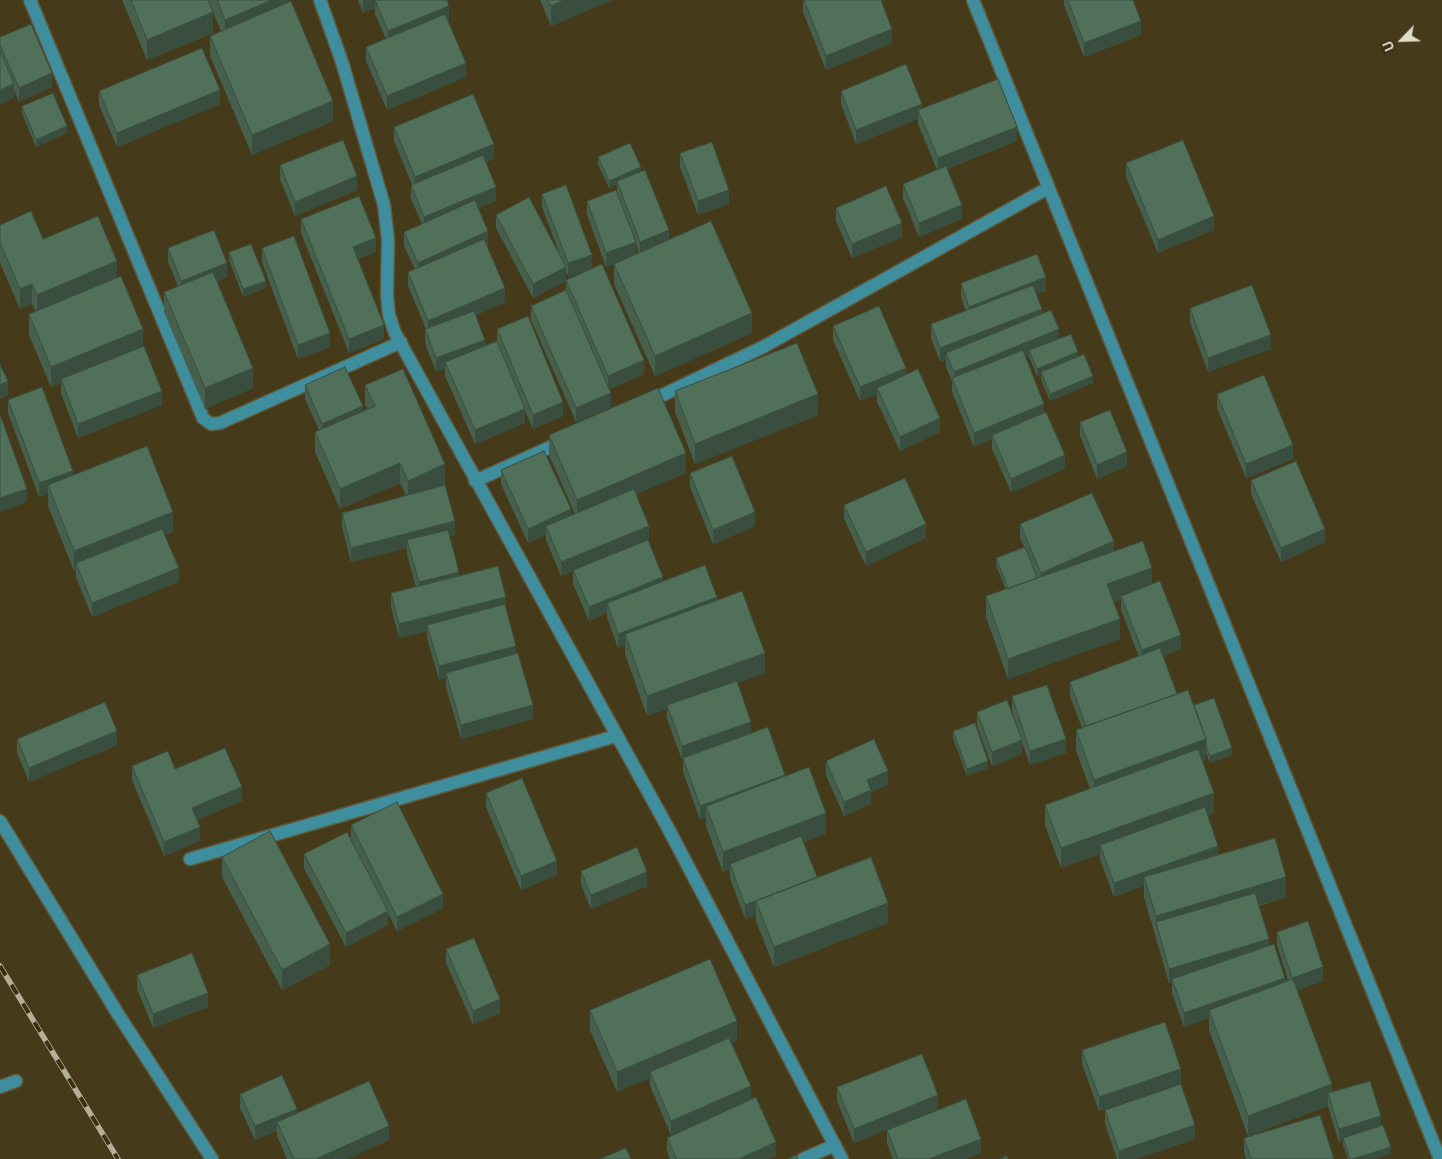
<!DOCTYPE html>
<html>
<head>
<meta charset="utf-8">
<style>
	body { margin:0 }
	#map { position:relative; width:1442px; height:1159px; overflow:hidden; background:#453b1a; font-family:Ubuntu,sans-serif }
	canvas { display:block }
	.north { position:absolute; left:1377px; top:15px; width:50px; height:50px; -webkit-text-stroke:4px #3b3110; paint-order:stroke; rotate:246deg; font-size:14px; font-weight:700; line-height:20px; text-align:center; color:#e2dcca }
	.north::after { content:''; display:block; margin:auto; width:18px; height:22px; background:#e2dcca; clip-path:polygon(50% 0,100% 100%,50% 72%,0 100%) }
</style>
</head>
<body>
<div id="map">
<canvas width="1442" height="1159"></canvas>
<div class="north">U</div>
</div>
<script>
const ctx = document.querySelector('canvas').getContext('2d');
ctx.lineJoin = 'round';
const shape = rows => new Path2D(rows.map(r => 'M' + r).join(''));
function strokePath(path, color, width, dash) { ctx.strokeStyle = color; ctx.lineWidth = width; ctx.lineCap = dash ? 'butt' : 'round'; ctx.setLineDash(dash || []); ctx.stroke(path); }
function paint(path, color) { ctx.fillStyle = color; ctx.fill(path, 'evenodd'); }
const minor = shape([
	[30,0,203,418,211,424,220,423,401,342],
	[320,0,342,62,384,205,388,240,387,295,389,315,395,333,668,828,842,1159],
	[973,0,1440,1159],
	[646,403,763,347,1048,188],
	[475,481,564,441],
	[0,821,118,1014,212,1159],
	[190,859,616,736],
	[0,1087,16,1081],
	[803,1159,835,1145]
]);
strokePath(minor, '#61583a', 15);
strokePath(minor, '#3f8e9e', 12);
const rail = shape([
	[0,966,118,1159]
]);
strokePath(rail, '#b5ae98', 5.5);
strokePath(rail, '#3b3110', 4, [11]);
paint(shape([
	[122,0,208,0,213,33,147,60],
	[208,0,289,0,289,2,333,121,252,155,210,56,210,36,221,31],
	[358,0,447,0,449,19,448,20,466,77,387,110,366,61,366,47,386,39,375,14,375,8,363,13],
	[540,0,612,0,551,26],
	[803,0,881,0,892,43,826,70,803,12],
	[1064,0,1133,0,1141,35,1084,57,1064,5],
	[0,37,52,87,19,102,14,90,14,98,0,104],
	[99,91,220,104,117,147,99,105],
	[841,91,922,109,1017,141,947,169,962,219,919,237,903,198,903,184,937,170,918,124,918,119,856,144,841,104],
	[22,106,67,133,36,147,22,113],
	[394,127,494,158,486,162,496,201,478,208,488,245,487,246,505,302,476,315,485,345,497,341,497,329,563,416,533,429,525,411,525,423,475,444,445,376,445,369,436,372,425,343,425,329,426,329,408,286,408,272,415,269,404,246,404,232,422,224,411,199,411,185,412,185,394,141],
	[680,153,729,204,698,215,680,167],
	[598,157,641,172,669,239,752,333,655,376,614,284,614,264,606,267,587,215,587,201,617,193,617,184,609,188,598,164],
	[636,244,639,253,636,254],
	[1126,163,1214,230,1158,253,1126,177],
	[280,165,357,190,295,216,280,179],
	[542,194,592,268,568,277,566,271,566,281,533,298,496,228,496,215,560,255,542,207],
	[836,208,902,237,852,258,836,221],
	[301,219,376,252,358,259,384,339,349,353,301,233],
	[0,225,43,239,117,278,143,347,162,405,78,438,61,393,61,383,51,387,29,335,29,314,36,312,32,304,20,309,0,263],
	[168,248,227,277,217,281,253,388,205,409,164,312,164,292,178,286,168,262],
	[262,248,330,347,298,359,262,262],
	[229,252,266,288,243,297,229,259],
	[566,280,644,374,609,389,611,407,576,422,531,320,531,306,566,291],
	[961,283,1046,291,1036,294,1042,313,1059,339,1078,357,1093,383,1050,401,1041,380,1041,374,1037,376,1029,357,1029,355,1025,357,1044,412,1065,469,1011,492,992,449,992,439,974,447,952,392,952,381,946,367,946,360,940,362,931,338,931,324,966,311,961,297],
	[1190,308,1271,349,1208,372,1190,322],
	[833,326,906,374,940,432,900,451,877,402,877,394,860,401,833,340],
	[305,385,363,411,367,409,365,405,365,385,445,485,439,487,455,535,450,536,459,576,506,607,516,654,533,719,461,739,446,687,446,678,439,680,427,638,427,631,399,638,391,607,391,593,416,587,407,554,407,548,351,562,342,527,342,513,406,496,400,483,340,509,315,452,315,432,319,430,305,399],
	[675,391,818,415,695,464,675,412],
	[1217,394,1293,459,1246,478,1217,408],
	[8,400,73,475,173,532,165,535,179,582,92,617,76,577,76,571,74,571,48,506,48,494,39,497,8,413],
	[1080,422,1127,466,1097,479,1080,436],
	[549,435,686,473,636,494,648,540,663,581,717,600,765,673,737,683,751,733,785,775,826,834,803,842,817,877,888,923,774,967,756,921,756,915,745,919,730,878,730,869,723,872,706,826,706,818,700,820,683,772,683,760,682,760,667,719,667,709,647,716,625,654,625,645,618,648,607,617,607,613,589,621,573,584,573,571,561,576,546,540,546,535,528,543,501,484,501,470,571,516,575,514,549,455],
	[690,473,755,526,713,544,690,487],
	[1251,480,1325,542,1281,562,1251,494],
	[844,505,926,538,866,566,844,519],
	[1020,524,1114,551,1152,584,1181,649,1163,656,1177,694,1194,705,1232,755,1210,763,1206,753,1206,759,1202,761,1214,813,1207,815,1218,855,1286,897,1259,906,1269,946,1285,981,1288,980,1277,945,1277,932,1323,981,1297,990,1332,1092,1381,1126,1391,1154,1375,1159,1348,1159,1343,1145,1343,1141,1339,1143,1328,1106,1248,1136,1209,1030,1209,1018,1184,1027,1172,993,1172,982,1169,983,1144,897,1144,886,1114,897,1100,859,1100,854,1061,868,1045,825,1045,805,1090,789,1076,750,1076,730,1082,728,1070,696,1070,682,1139,657,1121,610,1121,600,1114,602,1120,639,1008,679,986,617,986,596,1006,590,996,565,996,558,1024,547,1020,538],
	[1012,696,1066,753,1030,765,1022,742,1022,754,992,766,977,726,977,712,1017,727,1012,710],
	[953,731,988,768,967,776,953,738],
	[17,739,117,745,29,782,17,753],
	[826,761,888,785,871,792,871,804,844,816,826,775],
	[132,766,175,769,242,801,197,820,200,841,164,856,132,780],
	[486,793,557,875,521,890,486,807],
	[351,825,443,908,397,931,388,913,388,925,346,947,304,868,304,854,366,868,351,839],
	[222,857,330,965,282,990,222,877],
	[581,871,647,886,591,909,581,885],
	[446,949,500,1013,473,1025,446,963],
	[137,975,208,1007,153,1028,137,989],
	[590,1010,737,1041,732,1043,751,1099,776,1156,769,1159,670,1159,667,1152,667,1138,744,1103,671,1135,650,1086,650,1078,617,1092,590,1030],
	[1082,1050,1181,1083,1099,1111,1082,1064],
	[837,1087,938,1109,854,1143,837,1101],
	[240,1094,297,1113,389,1140,347,1159,287,1159,277,1136,277,1131,255,1140,240,1108],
	[1105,1110,1195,1139,1136,1159,1117,1159,1105,1124],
	[887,1130,981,1153,965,1159,893,1159,887,1144],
	[1244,1138,1334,1159,1246,1159,1244,1152]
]), '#46604d');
paint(shape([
	[272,0,289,0,289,13,225,40,225,20],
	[363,0,375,0,375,8,363,13],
	[564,0,612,0,551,26,551,6],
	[449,6,449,19,388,45,388,31],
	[213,12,213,33,147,60,147,40],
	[1141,21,1141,35,1084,57,1084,43],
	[892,29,892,43,826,70,826,56],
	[466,63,466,77,387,110,387,96],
	[52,73,52,87,19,102,19,88],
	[14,84,14,98,0,104,0,90],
	[220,90,220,104,117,147,117,133],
	[333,101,333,121,252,155,252,135],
	[922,104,922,118,918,110,918,119,856,144,856,130],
	[67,126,67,133,36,147,36,140],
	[1017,127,1017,141,938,172,938,158],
	[494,144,494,158,415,191,415,177],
	[641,167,641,174,617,181,617,184,609,188,609,181],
	[357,176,357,190,295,216,295,202],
	[496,187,496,201,424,230,424,217],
	[729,190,729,204,698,215,698,201],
	[962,205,962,219,919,237,919,223],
	[1214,216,1214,230,1158,253,1158,240],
	[902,223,902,237,852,258,852,244],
	[669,230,669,244,640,256,640,242],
	[488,231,488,245,418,277,418,263],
	[376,238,376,252,353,261,353,247],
	[636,242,636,256,606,267,606,253],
	[592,255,592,268,568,277,568,263],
	[117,261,117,282,37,315,37,295],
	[227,263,227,277,181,295,181,281],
	[566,267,566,281,533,298,533,284],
	[1046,277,1046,291,969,320,969,307],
	[266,281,266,288,243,297,243,289],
	[32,284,32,304,20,309,20,289],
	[505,288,505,302,428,335,428,321],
	[1042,309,1042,323,946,353,946,360,940,362,940,348],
	[752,313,752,333,655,376,655,356],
	[384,325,384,339,349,353,349,339],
	[143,329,143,349,61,379,61,383,51,387,51,367],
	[1059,329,1059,343,1029,350,1029,355,955,386,954,384,954,372],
	[330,333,330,347,298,359,298,345],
	[1271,335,1271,349,1208,372,1208,358],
	[485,340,485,354,445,362,445,369,436,372,436,358],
	[1078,352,1078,359,1041,372,1041,374,1037,376,1037,369],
	[644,360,644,374,608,390,608,376],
	[253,368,253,388,205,409,205,388],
	[906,368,906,382,877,388,877,394,860,401,860,387],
	[1093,376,1093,383,1050,401,1050,394],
	[8,381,8,395,0,399,0,385],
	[162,391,162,405,78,438,78,424],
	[611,393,611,407,576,422,576,408],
	[818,394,818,415,695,464,695,444],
	[563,402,563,416,533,429,533,415],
	[1044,404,1044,418,992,435,992,439,974,447,974,433],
	[363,406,363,420,322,438,322,424],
	[525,409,525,423,475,444,475,430],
	[940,418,940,432,900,451,900,437],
	[1293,445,1293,459,1246,478,1246,464],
	[1127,452,1127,466,1097,479,1097,465],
	[686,453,686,473,577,520,577,500],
	[1065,455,1065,469,1011,492,1011,479],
	[400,463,400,483,340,509,340,489],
	[445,464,445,485,408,501,408,481],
	[73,471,73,484,48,485,48,494,39,497,39,483],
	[27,489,27,502,0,512,0,498],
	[571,509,571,523,546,526,546,535,528,543,528,529],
	[173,512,173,532,79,570,76,563,76,571,74,571,74,551],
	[755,512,755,526,713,544,713,530],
	[455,521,455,535,409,547,407,540,407,548,351,562,351,548],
	[926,524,926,538,866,566,866,552],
	[649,526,649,540,574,571,573,570,573,571,561,576,561,562],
	[1325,529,1325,542,1281,562,1281,548],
	[1114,541,1114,555,1041,587,1041,573],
	[179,568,179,582,92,617,92,603],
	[1152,568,1152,588,1121,596,1121,600,1107,605,1107,584],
	[459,572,459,586,419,596,419,582],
	[663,577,663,591,607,603,607,613,589,621,589,607],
	[506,597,506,611,427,625,427,631,399,638,399,624],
	[717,597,717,611,625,634,625,645,618,648,618,634],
	[1120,619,1120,639,1008,679,1008,659],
	[1181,635,1181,649,1142,664,1142,650],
	[516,646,516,660,446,673,446,678,439,680,439,666],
	[765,653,765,673,668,709,667,705,667,709,647,716,647,696],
	[533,705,533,719,461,739,461,725],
	[751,722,751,736,683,758,683,760,682,760,682,746],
	[117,731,117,745,29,782,29,768],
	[1066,739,1066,753,1030,765,1030,751],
	[1206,739,1206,759,1094,800,1094,780],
	[1022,740,1022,754,992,766,992,752],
	[1232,748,1232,755,1210,763,1210,756],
	[988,761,988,768,967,776,967,769],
	[888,771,888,785,871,792,871,804,844,816,844,802,867,780],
	[785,775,785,789,706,806,706,818,700,820,700,806],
	[242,787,242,801,192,822,192,808],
	[1214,793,1214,813,1103,853,1100,845,1100,854,1061,868,1061,848],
	[826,813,826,834,732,869,730,864,730,869,723,872,723,852],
	[200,827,200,841,164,856,164,842],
	[1218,846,1218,860,1144,877,1144,886,1114,897,1114,883],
	[557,861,557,875,521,890,521,876],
	[647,872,647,886,591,909,591,895],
	[1286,877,1286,897,1159,935,1156,922,1156,916],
	[443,894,443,908,397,931,397,917],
	[756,901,756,915,745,919,745,905],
	[888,903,888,923,774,967,774,947],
	[388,911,388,925,346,947,346,933],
	[1269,939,1269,953,1172,979,1172,982,1169,983,1169,969],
	[330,944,330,965,282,990,282,970],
	[1323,967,1323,981,1292,992,1292,978],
	[1285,978,1285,992,1209,1010,1209,1018,1184,1027,1184,1013],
	[208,993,208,1007,153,1028,153,1014],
	[500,999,500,1013,473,1025,473,1011],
	[737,1021,737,1041,652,1077,650,1072,650,1078,617,1092,617,1072],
	[1181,1069,1181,1083,1099,1111,1099,1097],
	[1332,1084,1332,1105,1328,1093,1328,1106,1248,1136,1248,1116],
	[751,1086,751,1100,671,1135,671,1121],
	[938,1095,938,1109,854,1143,854,1129],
	[297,1109,297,1122,277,1122,277,1131,255,1140,255,1126],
	[1381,1116,1381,1130,1343,1138,1343,1141,1339,1143,1339,1129],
	[1195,1125,1195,1139,1136,1159,1119,1159,1119,1151],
	[389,1126,389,1140,347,1159,316,1159],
	[981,1139,981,1153,965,1159,929,1159],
	[776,1142,776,1156,769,1159,739,1159],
	[1391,1147,1391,1154,1375,1159,1353,1159]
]), '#394e3e');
const building = shape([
	[131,0,208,0,213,12,147,40,131,0],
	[217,0,272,0,225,20,217,0],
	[375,0,447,0,449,6,388,31,375,0],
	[548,0,564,0,551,6,548,0],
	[804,0,881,0,892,29,826,56,804,0],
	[1068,0,1133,0,1141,21,1084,43,1068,0],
	[291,1,333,101,252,135,210,36,291,1],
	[445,14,466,63,387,96,366,47,445,14],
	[31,24,52,73,19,88,0,45,0,37,31,24],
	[202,48,220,90,117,133,99,91,202,48],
	[0,51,14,84,0,90,0,51],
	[906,64,922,104,856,130,841,91,906,64],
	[998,79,1017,127,938,158,918,110,998,79],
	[53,93,67,126,36,140,22,106,53,93],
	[473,94,494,144,415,177,394,127,473,94],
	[343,140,357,176,295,202,280,165,343,140],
	[1183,140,1214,216,1158,240,1126,163,1183,140],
	[712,142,729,190,698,201,680,153,712,142],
	[630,143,641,167,609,181,598,157,630,143],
	[483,155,496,187,424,217,411,185,483,155],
	[946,166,962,205,919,223,903,184,946,166],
	[645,170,669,230,640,242,617,181,645,170],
	[566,185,592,255,568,263,542,194,566,185],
	[886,186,902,223,852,244,836,208,886,186],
	[616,190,636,242,606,253,587,201,616,190],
	[359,196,376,238,353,247,384,325,349,339,301,219,359,196],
	[529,197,566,267,533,284,496,215,529,197],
	[475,200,488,231,418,263,404,232,475,200],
	[31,211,43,239,98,216,117,261,37,295,32,284,20,289,0,243,0,225,31,211],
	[711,221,752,313,655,356,614,264,711,221],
	[214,230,227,263,181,281,168,248,214,230],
	[294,236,330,333,298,345,262,248,294,236],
	[484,239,505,288,428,321,408,272,484,239],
	[251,244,266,281,243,289,229,252,251,244],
	[1037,254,1046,277,969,307,961,283,1037,254],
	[602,264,644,360,608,376,566,280,602,264],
	[213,272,253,368,205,388,164,292,213,272],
	[121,276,143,329,51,367,29,314,121,276],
	[1033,285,1042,309,940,348,931,324,1033,285],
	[1252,285,1271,335,1208,358,1190,308,1252,285],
	[566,290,611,393,576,408,531,306,566,290],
	[879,306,906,368,860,387,833,326,879,306],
	[1051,310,1059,329,954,372,946,353,1051,310],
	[474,311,485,340,436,358,425,329,474,311],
	[528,316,563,402,533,415,497,329,528,316],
	[1071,334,1078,352,1037,369,1029,350,1071,334],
	[497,341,525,409,475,430,445,362,497,341],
	[797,343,818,394,695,444,675,391,797,343],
	[144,346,162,391,78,424,61,379,144,346],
	[1023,350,1044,404,974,433,952,378,1023,350],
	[1084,354,1093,376,1050,394,1041,372,1084,354],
	[0,364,8,381,0,385,0,364],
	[345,367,363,406,322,424,305,385,345,367],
	[403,369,445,464,408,481,400,463,340,489,315,432,375,406,365,385,403,369],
	[918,369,940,418,900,437,877,388,918,369],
	[1264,375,1293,445,1246,464,1217,394,1264,375],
	[42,387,73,471,39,483,8,400,42,387],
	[658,388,686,453,577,500,549,435,658,388],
	[1110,410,1127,452,1097,465,1080,422,1110,410],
	[1046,412,1065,455,1011,479,992,435,1046,412],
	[0,414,27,489,0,498,0,414],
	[147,446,173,512,74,551,48,485,147,446],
	[544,451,571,509,528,529,501,470,544,451],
	[732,456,755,512,713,530,690,473,732,456],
	[1296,461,1325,529,1281,548,1251,480,1296,461],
	[905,478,926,524,866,552,844,505,905,478],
	[445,485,455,521,351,548,342,513,445,485],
	[634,489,649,526,561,562,546,526,634,489],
	[1092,493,1114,541,1041,573,1020,524,1092,493],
	[162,529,179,568,92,603,76,563,162,529],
	[448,530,459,572,419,582,407,540,448,530],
	[648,540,663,577,589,607,573,570,648,540],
	[1143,541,1152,568,1107,584,1120,619,1008,659,986,596,1143,541],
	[1025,547,1037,578,1008,589,996,558,1025,547],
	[705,565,717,597,618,634,607,603,705,565],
	[498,566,506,597,399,624,391,593,498,566],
	[1160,581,1181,635,1142,650,1121,596,1160,581],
	[742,591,765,653,647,696,625,634,742,591],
	[505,604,516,646,439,666,427,625,505,604],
	[1160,648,1177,694,1086,726,1070,682,1160,648],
	[518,653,533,705,461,725,446,673,518,653],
	[737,681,751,722,682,746,667,705,737,681],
	[1047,685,1066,739,1030,751,1012,696,1047,685],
	[1188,690,1206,739,1094,780,1076,730,1188,690],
	[1214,698,1232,748,1210,756,1206,746,1206,739,1194,705,1214,698],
	[1007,700,1022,740,992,752,977,712,1007,700],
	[105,702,117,731,29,768,17,739,105,702],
	[975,723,988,761,967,769,953,731,975,723],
	[768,727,785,775,700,806,683,758,768,727],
	[874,739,888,771,867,780,871,790,844,802,826,761,874,739],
	[225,748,242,787,192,808,200,827,164,842,132,766,168,751,175,769,225,748],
	[1198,749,1214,793,1061,848,1045,805,1198,749],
	[809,767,826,813,723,852,706,806,809,767],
	[522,778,557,861,521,876,486,793,522,778],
	[397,802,443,894,397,917,351,825,397,802],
	[1205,807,1218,846,1114,883,1100,845,1205,807],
	[270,831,330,944,282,970,222,857,270,831],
	[347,832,388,911,346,933,304,854,347,832],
	[801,836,817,877,745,905,730,864,801,836],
	[1275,838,1286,877,1156,916,1144,877,1275,838],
	[637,847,647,872,591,895,581,871,637,847],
	[871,857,888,903,774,947,756,901,871,857],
	[1255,893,1269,939,1169,969,1156,922,1255,893],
	[1308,921,1323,967,1292,978,1277,932,1308,921],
	[474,938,500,999,473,1011,446,949,474,938],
	[1274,944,1285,978,1184,1013,1172,979,1274,944],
	[192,953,208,993,153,1014,137,975,192,953],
	[710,959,737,1021,617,1072,590,1010,710,959],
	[1293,979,1332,1084,1248,1116,1209,1010,1293,979],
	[1165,1022,1181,1069,1099,1097,1082,1050,1165,1022],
	[729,1038,751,1086,671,1121,650,1072,729,1038],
	[922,1054,938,1095,854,1129,837,1087,922,1054],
	[282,1075,297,1109,255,1126,240,1094,282,1075],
	[369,1081,389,1126,316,1159,294,1159,277,1122,369,1081],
	[1370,1081,1381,1116,1339,1129,1328,1093,1370,1081],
	[1181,1084,1195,1125,1119,1151,1105,1110,1181,1084],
	[756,1097,776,1142,739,1159,677,1159,667,1138,756,1097],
	[966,1099,981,1139,929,1159,898,1159,887,1130,966,1099],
	[1320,1115,1334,1159,1251,1159,1244,1138,1320,1115],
	[1383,1125,1391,1147,1353,1159,1350,1159,1343,1138,1383,1125],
	[626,1148,631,1159,600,1159,626,1148],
	[796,1155,798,1159,788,1159,796,1155],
	[1007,1156,1008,1159,999,1159,1007,1156]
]);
paint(building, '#517059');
strokePath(building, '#394e3e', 1);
</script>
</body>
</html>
